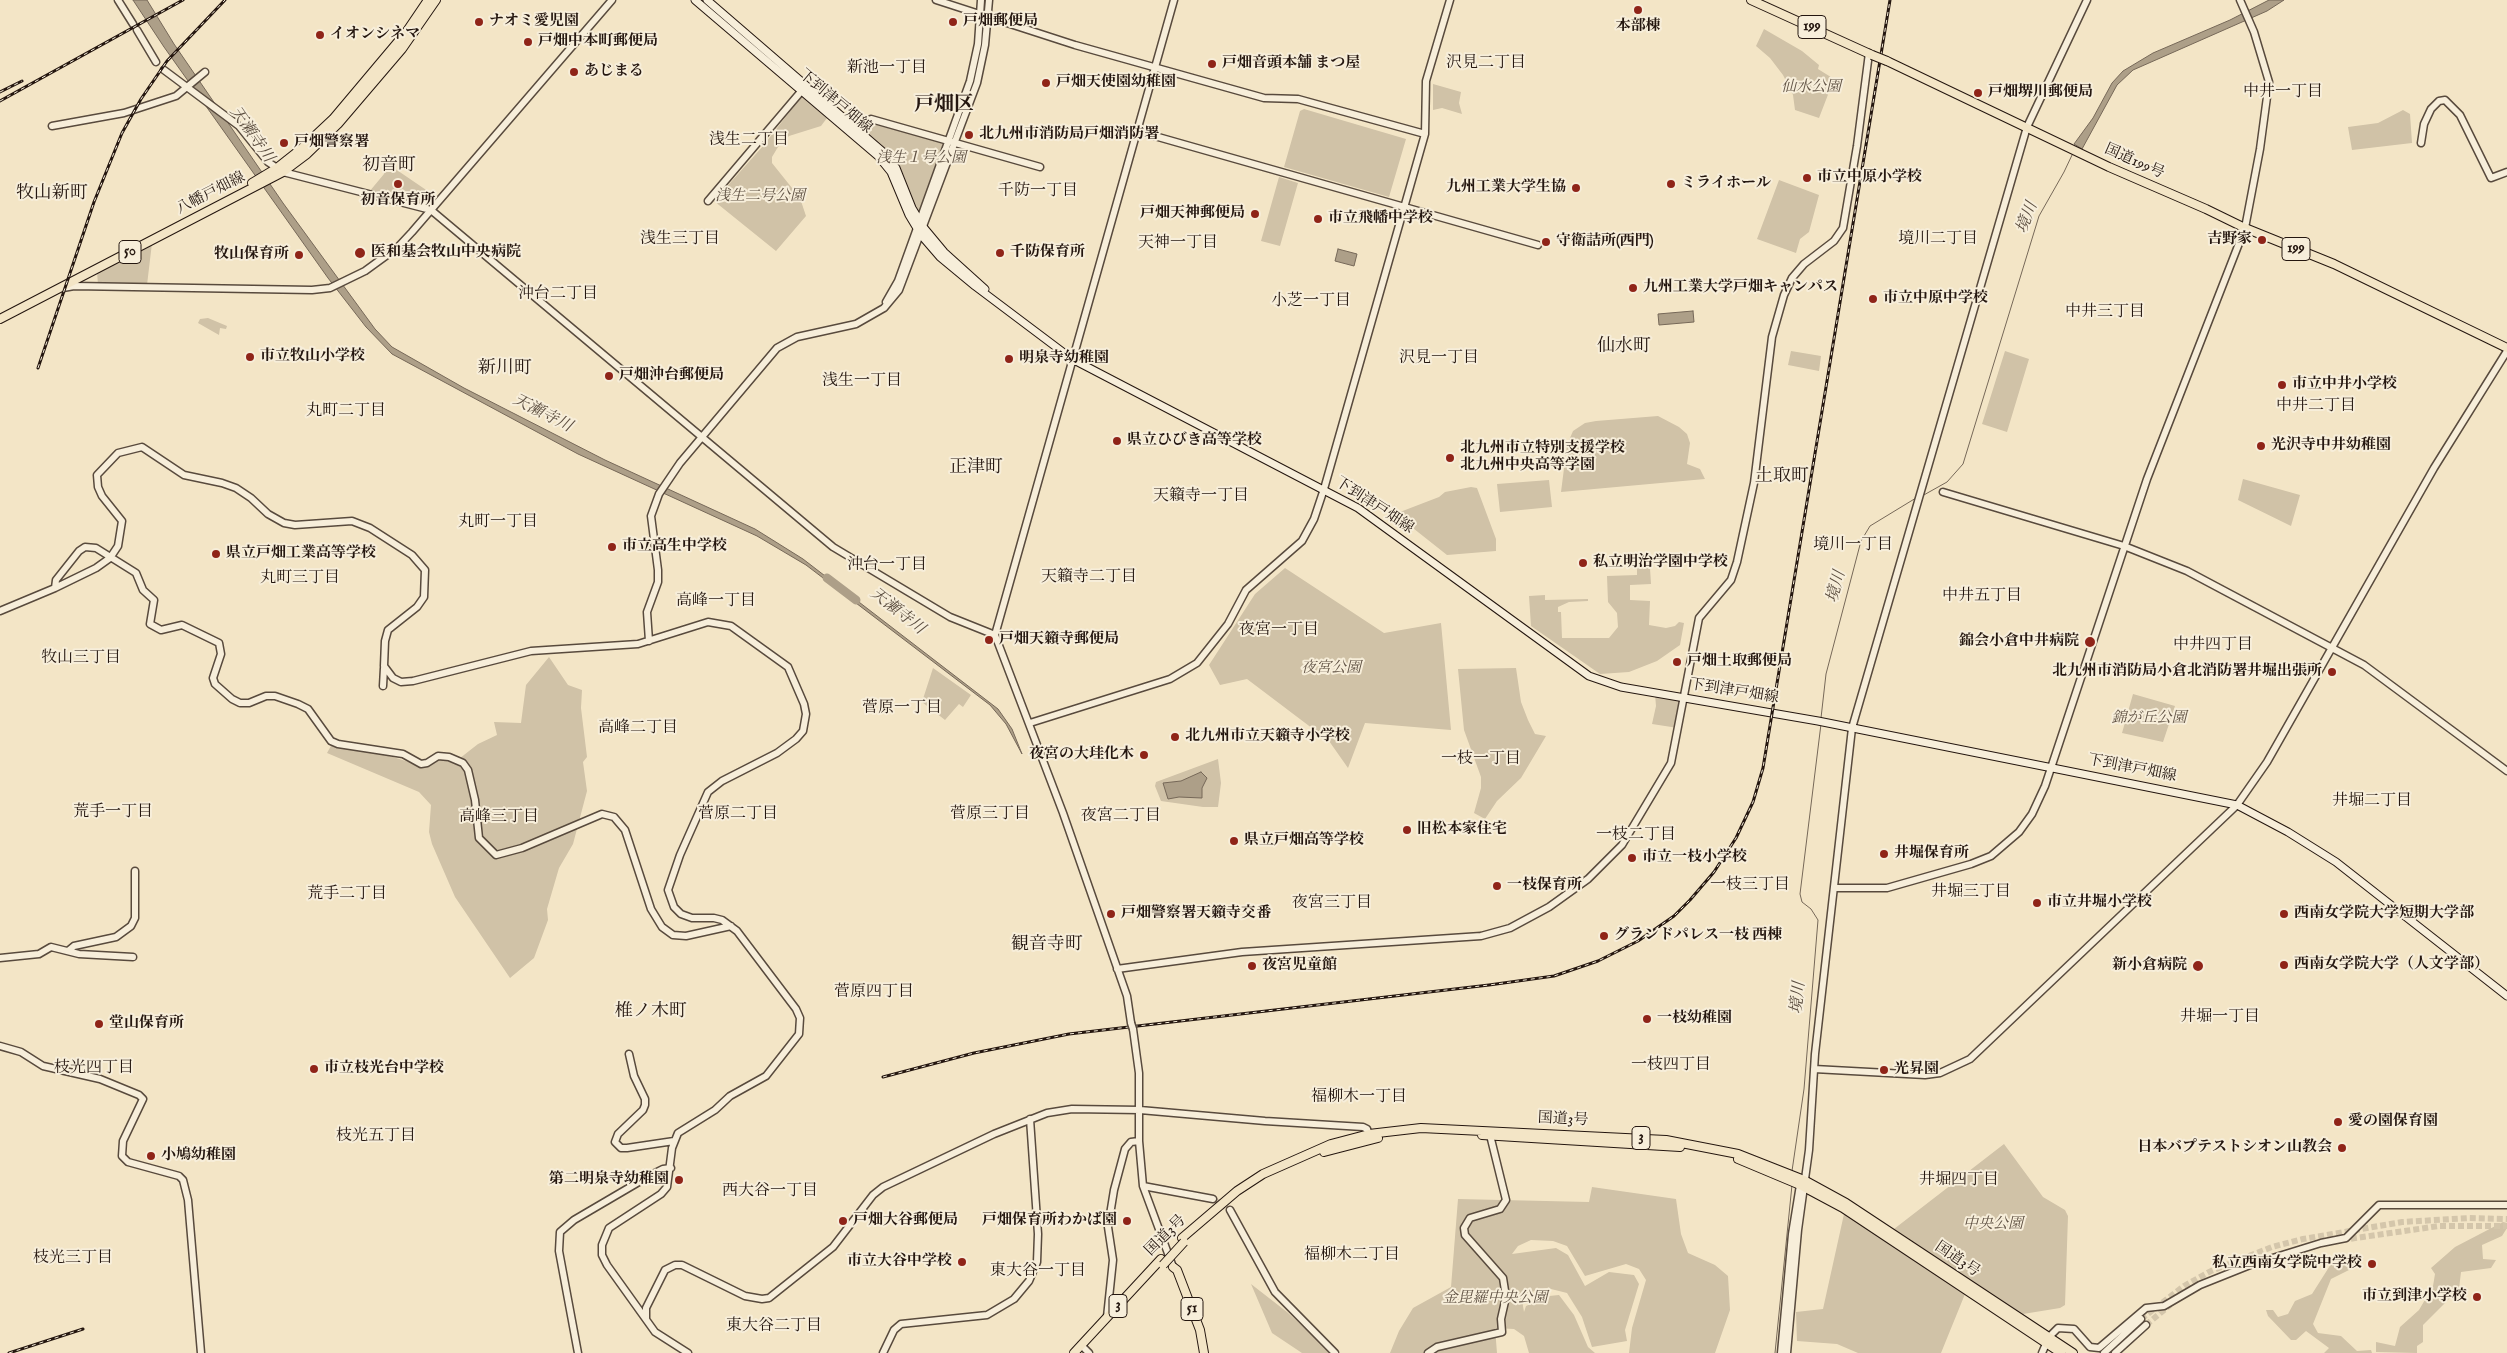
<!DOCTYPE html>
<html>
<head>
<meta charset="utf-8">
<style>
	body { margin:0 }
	canvas { display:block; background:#f3e5c6 }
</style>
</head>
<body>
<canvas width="2507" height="1353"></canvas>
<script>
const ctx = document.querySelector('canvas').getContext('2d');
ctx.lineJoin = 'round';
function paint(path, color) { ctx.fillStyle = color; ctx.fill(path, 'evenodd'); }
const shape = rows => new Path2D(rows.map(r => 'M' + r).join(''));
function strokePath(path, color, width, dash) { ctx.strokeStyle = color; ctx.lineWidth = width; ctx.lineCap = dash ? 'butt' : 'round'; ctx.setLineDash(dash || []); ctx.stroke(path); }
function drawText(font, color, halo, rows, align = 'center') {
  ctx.font = font + ' "IM FELL English","Noto Serif JP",serif'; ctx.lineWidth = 4; ctx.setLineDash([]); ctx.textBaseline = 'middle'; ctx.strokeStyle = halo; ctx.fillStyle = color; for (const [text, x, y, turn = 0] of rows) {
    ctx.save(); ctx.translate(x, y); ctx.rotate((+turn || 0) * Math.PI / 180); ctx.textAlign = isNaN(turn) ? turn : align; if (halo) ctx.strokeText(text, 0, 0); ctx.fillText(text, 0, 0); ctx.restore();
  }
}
paint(shape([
	[1764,29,1802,51,1819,65,1818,69,1834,79,1819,118,1795,110,1793,95,1783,75,1770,58,1756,46],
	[1433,84,1461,92,1459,103,1462,114,1442,108,1433,110],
	[802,96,827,118,821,126,789,136,778,147,772,157,772,163,800,198,806,216,776,251,714,201,763,146],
	[1304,109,1406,139,1389,197,1284,167,1300,111],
	[2403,110,2410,114,2412,143,2352,150,2348,127,2378,123],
	[872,122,951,144,921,219,914,208,904,176,896,161,859,127],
	[388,164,435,196,427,207,369,192,384,174],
	[1279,177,1298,183,1280,246,1261,241],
	[1779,180,1819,195,1809,232,1800,239,1796,253,1757,239],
	[152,243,147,285,98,285,97,272],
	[208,318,227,326,226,329,220,328,219,335,198,323,200,319],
	[1791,351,1821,356,1819,371,1788,365],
	[2005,351,2029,359,2007,432,1982,424],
	[1658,416,1679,427,1687,434,1690,443,1687,464,1700,469,1705,479,1561,492,1567,445,1573,431,1585,423,1596,421],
	[2243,479,2300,495,2291,526,2238,500],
	[1549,480,1552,507,1500,512,1497,484],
	[1471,487,1477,488,1496,539,1496,551,1447,555,1399,517,1400,512,1439,497,1445,492],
	[1285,568,1384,633,1441,623,1451,730,1365,723,1348,768,1329,741,1247,679,1220,685,1209,665,1255,594],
	[1637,568,1650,568,1651,584,1630,585,1630,600,1650,601,1649,625,1666,628,1675,626,1679,622,1684,623,1680,645,1657,661,1629,672,1600,674,1531,626,1529,596,1545,595,1545,600,1588,599,1588,601,1569,602,1558,607,1558,612,1561,612,1562,638,1609,638,1618,627,1617,613,1608,602,1607,576,1637,575],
	[549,657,568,685,582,690,581,708,587,757,583,762,587,791,573,844,559,868,547,909,548,920,534,958,510,978,455,897,432,844,429,832,431,805,419,792,327,753,332,744,393,757,425,767,442,758,455,762,478,744,497,735,494,722,521,723,526,685],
	[933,668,971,695,963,707,959,704,945,720,922,702],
	[1516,668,1521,702,1528,720,1535,734,1546,736,1521,778,1497,801,1485,819,1474,813,1481,788,1481,777,1464,730,1458,669],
	[1655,694,1684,699,1678,728,1652,724,1656,706],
	[2133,694,2175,706,2163,742,2122,733],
	[1218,759,1221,783,1218,807,1203,807,1161,801,1155,786,1156,782],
	[2004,1144,2043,1197,2065,1210,2068,1216,2065,1305,2060,1308,2023,1314,1894,1229],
	[1592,1187,1676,1199,1681,1234,1688,1253,1715,1265,1728,1276,1730,1310,1715,1353,1629,1353,1632,1328,1646,1280,1639,1269,1626,1264,1585,1276,1567,1246,1553,1241,1531,1240,1518,1246,1512,1254,1556,1248,1568,1255,1585,1286,1609,1272,1634,1275,1639,1284,1625,1330,1627,1341,1592,1347,1582,1317,1567,1293,1547,1288,1534,1291,1522,1300,1524,1312,1526,1306,1549,1296,1559,1295,1574,1315,1588,1347,1595,1353,1529,1353,1524,1336,1514,1329,1495,1328,1497,1353,1390,1353,1399,1331,1413,1308,1451,1287,1458,1199,1589,1202],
	[1844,1214,1965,1294,1941,1353,1858,1353,1837,1344,1797,1341,1796,1312,1823,1309],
	[2503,1222,2507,1223,2507,1228,2502,1236,2482,1245,2483,1259,2496,1260,2491,1268,2461,1272,2459,1289,2423,1325,2423,1342,2417,1346,2417,1353,2376,1352,2376,1342,2395,1346,2400,1327,2419,1310,2433,1286,2435,1274,2431,1268,2455,1247],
	[2347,1259,2351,1269,2331,1279,2313,1324,2318,1333,2341,1336,2357,1351,2371,1350,2372,1353,2324,1353,2329,1348,2306,1331,2296,1340,2291,1340,2268,1316,2266,1310,2273,1310,2278,1317,2288,1314,2295,1301,2312,1294,2331,1264],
	[1251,1284,1287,1312,1331,1353,1302,1353,1272,1333]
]), '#d0c2a7');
const water = shape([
	[133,0,147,0,174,44,283,203,375,329,392,347,464,388,605,460,755,529,803,559,998,709,1012,729,1022,754,1006,724,990,705,806,565,757,536,578,454,392,354,366,327,328,278,164,47,133,0],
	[2269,0,2284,0,2267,11,2133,70,2117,85,2082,149,2074,144,2093,118,2112,83,2123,71,2153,53,2230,20,2269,0],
	[1338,249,1357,254,1354,266,1335,261,1338,249],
	[1693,311,1694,322,1659,325,1658,314,1693,311],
	[1201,772,1207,778,1202,788,1202,798,1179,797,1168,799,1163,783,1181,781,1201,772]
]);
paint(water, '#ad9f88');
strokePath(water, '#766858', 1);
strokePath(shape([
	[1922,496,1947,482,1963,464,2039,216,2064,172,2073,153],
	[1821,718,1826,674,1861,541,1870,526,1916,498],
	[1792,1171,1804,1089,1818,920,1811,909,1802,902,1800,894,1821,724],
	[1775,1353,1792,1185]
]), '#766858', 1);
strokePath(shape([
	[827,578,856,600]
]), '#ad9f88', 9);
strokePath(shape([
	[1213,1199,1230,1210],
	[2342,1240,2439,1226,2507,1226],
	[2141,1319,2184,1286,2211,1271,2272,1247,2303,1239,2402,1222,2469,1218,2507,1219],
	[2146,1325,2170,1305]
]), '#d4c6ab', 6, [6, 3]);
const tertiary = shape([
	[118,0,133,24],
	[936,0,1075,45,1264,98,1298,99,1425,134],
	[137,30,156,62],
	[164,70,239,126,268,162,283,172,431,210,833,547,950,617,995,635],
	[52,126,124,113,176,96,205,72],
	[851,129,861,122,871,119,1040,167],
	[1137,131,1538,245],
	[2421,143,2424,124,2431,109,2439,101,2445,100,2460,115,2491,178,2507,172],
	[708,201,804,88],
	[63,288,74,286,312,290,330,288,365,271,398,247,412,232,612,0],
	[886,302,898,281,970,81,978,44,981,0],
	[1943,492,2124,546,2187,571,2364,665,2507,771],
	[55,588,56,580,79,551,85,547,96,548,136,573,143,590,154,600,150,624,161,630,182,625,219,643,221,654,213,678,215,684,232,699,240,703,249,703,266,696,275,696,298,704,308,709,331,741,338,744,403,754,421,764,427,763,438,756,449,757,463,763,468,770,475,800,479,838,496,855,522,848,602,814,614,817,625,830,651,909,662,927,673,935,686,936,731,926],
	[0,611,55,588,96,568,110,558,118,546,122,521,102,496,98,487,97,475,118,453,142,447,184,475,222,483,236,488,251,498,268,514,284,523,295,525,352,521,370,528,412,555,425,570,424,597,417,607,388,630,385,641,384,666,393,678,401,682,413,681,531,651,638,644,708,622,731,626,788,667,804,704,806,714,803,731,796,739,777,753,722,781,708,792,680,855,668,890,674,907,681,914,692,918,714,918,722,920,737,931,796,1009,800,1018,799,1034,766,1076,730,1096,715,1110,678,1133,672,1148,667,1187,661,1194,609,1228,602,1245,602,1255,607,1265,655,1332,688,1353],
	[649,641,647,612,658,582,658,570,651,516,659,494,680,463,777,348,797,337,856,324,884,308,899,290,977,83,985,45,989,0],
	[383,686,384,668],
	[1030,723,1170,679,1197,663,1228,624,1246,590,1302,541,1314,519,1324,489,1425,134,1426,81,1450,0],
	[1834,888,1887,888,1971,864,1991,856,2019,832,2032,814,2045,786,2147,479,2245,228,2260,149,2269,82,2254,32,2240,0],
	[68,951,74,946,116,937,131,926,135,918,135,871],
	[0,958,39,954,51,947,79,954,133,957],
	[1117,969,1242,952,1481,936,1510,928,1549,907,1588,879,1622,845,1671,763,1699,618,1731,580,1737,562,1754,483,1772,337,1784,295,1792,278,1804,264,1834,241,1843,228,1857,146,1869,53],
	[1131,1023,1127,996,1063,813,995,635,1174,0],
	[1133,1029,1139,1073,1139,1141,1143,1186,1173,1267],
	[0,1046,21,1052,43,1066,100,1079,139,1095,143,1099,123,1141,122,1156,128,1162,179,1176,183,1180,188,1200,201,1353],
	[629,1054,634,1076,645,1099,645,1105,643,1110,618,1134,615,1142,621,1148,627,1148,674,1141],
	[1814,1069,1925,1075,1940,1073,1970,1059,2237,805,2267,762,2434,468,2507,351],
	[1143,1186,1213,1199],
	[1230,1210,1275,1292,1335,1353],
	[1107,1317,1113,1260,1108,1227,1114,1190,1125,1149,1131,1142,1139,1141],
	[646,1318,646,1308,665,1270,675,1265,682,1265,745,1296,762,1299,769,1298,833,1247,873,1195,883,1187,994,1134,1047,1113,1072,1109,1140,1110,1265,1121,1363,1127,1367,1129,1370,1138],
	[1081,1345,1089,1353],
	[578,1353,559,1251,560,1232,574,1220,649,1176,663,1169,671,1168],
	[883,1353,894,1330,901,1324,987,1315,1014,1299,1029,1281,1037,1262,1038,1234,1030,1119],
	[1428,1353,1437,1347,1502,1332,1501,1319,1506,1297,1503,1278,1465,1235,1464,1228,1470,1218,1500,1209,1506,1200,1490,1135],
	[1781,1353,1792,1234,1800,1185,1803,1181],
	[1787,1353,1798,1230,1809,1150,1815,1054,1852,728,2027,127,2087,0],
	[2042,1353,2049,1337,2058,1328,2074,1329,2090,1347,2099,1348,2146,1308,2164,1306,2200,1285,2250,1265,2321,1243,2346,1238,2379,1205,2507,1205],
	[2104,1353,2141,1319],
	[2115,1353,2146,1325]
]);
const secondary = shape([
	[695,0,878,156,891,172,909,215,921,235,940,257,975,286,1072,359,1358,508,1589,676,1621,687,1818,721,2237,805,2288,832,2336,862,2507,996],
	[707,0,883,152,896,168,912,208,924,228,944,252,985,289]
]);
const primary = shape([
	[252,183,277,168,301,149,333,119,407,31,428,0],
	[0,319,283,172,307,154,338,124,402,49,436,0],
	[1173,1267,1177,1270,1200,1330,1204,1353]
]);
const trunk = shape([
	[1751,0,1872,55],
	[1887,61,2109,167,2206,209,2245,228,2334,264,2507,348],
	[1482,1135,1680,1147],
	[1324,1152,1378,1138],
	[1738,1159,1800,1185,1843,1208,2061,1353],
	[1182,1238,1237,1191,1263,1174,1331,1144,1369,1134,1421,1128,1666,1140,1738,1154,1804,1180,1846,1203,2073,1353],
	[1074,1353,1161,1259]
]);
strokePath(tertiary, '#584a3d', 9);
strokePath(secondary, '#24160f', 9);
strokePath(primary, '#24160f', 10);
strokePath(trunk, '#24160f', 10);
strokePath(tertiary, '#f7eeda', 6);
strokePath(secondary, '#f7eeda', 7);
strokePath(primary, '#f3e5c6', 8);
strokePath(trunk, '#f3e5c6', 8);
const rail = shape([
	[0,92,22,81],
	[0,101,183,0],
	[38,368,94,202,122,133,141,99,167,61,225,0],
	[883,1077,974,1053,1069,1034,1489,985,1554,976,1598,961,1638,941,1674,916,1690,900,1714,872,1736,838,1753,802,1763,768,1890,0],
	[9,1353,83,1329]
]);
strokePath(rail, '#24160f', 3);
strokePath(rail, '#f7eeda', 1, [4]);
const tertiaryBridge = shape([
	[1131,1023,1133,1029]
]);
const trunkBridge = shape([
	[1872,55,1887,61],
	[1163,1265,1184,1242]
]);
strokePath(tertiaryBridge, '#584a3d', 9, []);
strokePath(trunkBridge, '#24160f', 10, []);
strokePath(tertiaryBridge, '#f7eeda', 6);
strokePath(trunkBridge, '#f3e5c6', 8);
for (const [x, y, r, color] of [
	[1638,10,5,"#8f2418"],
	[479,22,5,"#8f2418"],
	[953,22,5,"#8f2418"],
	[320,35,5,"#8f2418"],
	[528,42,5,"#8f2418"],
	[1212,64,5,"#8f2418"],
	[574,72,5,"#8f2418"],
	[1046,83,5,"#8f2418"],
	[1978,93,5,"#8f2418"],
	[969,135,5,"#8f2418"],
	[284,143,5,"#8f2418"],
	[1807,178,5,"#8f2418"],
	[398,184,5,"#8f2418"],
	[1671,184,5,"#8f2418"],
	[1576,188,5,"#8f2418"],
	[1255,214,5,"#8f2418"],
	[1318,219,5,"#8f2418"],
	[2262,240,5,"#8f2418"],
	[1546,242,5,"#8f2418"],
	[360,253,6,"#8f2418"],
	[1000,253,5,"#8f2418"],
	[299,255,5,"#8f2418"],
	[1633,288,5,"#8f2418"],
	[1873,299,5,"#8f2418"],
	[250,357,5,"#8f2418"],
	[1009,359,5,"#8f2418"],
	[609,376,5,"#8f2418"],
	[2282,385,5,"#8f2418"],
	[1117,441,5,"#8f2418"],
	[2261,446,5,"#8f2418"],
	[1450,458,5,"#8f2418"],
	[612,547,5,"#8f2418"],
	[216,554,5,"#8f2418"],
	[1583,563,5,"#8f2418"],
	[989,640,5,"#8f2418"],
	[2090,642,6,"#8f2418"],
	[1677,662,5,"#8f2418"],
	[2332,672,5,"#8f2418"],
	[1175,737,5,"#8f2418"],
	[1144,755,5,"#8f2418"],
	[1407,830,5,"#8f2418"],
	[1234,841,5,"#8f2418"],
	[1884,854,5,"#8f2418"],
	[1632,858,5,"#8f2418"],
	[1497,886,5,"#8f2418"],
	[2037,903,5,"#8f2418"],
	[1111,914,5,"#8f2418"],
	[2284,914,5,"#8f2418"],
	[1604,936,5,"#8f2418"],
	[2284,965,5,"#8f2418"],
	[1252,966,5,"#8f2418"],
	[2198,966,6,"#8f2418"],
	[1647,1019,5,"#8f2418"],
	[99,1024,5,"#8f2418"],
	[314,1069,5,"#8f2418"],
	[1884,1070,5,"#8f2418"],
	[2338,1122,5,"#8f2418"],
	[2342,1148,5,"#8f2418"],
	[151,1156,5,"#8f2418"],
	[679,1180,5,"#8f2418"],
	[843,1221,5,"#8f2418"],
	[1127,1221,5,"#8f2418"],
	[962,1262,5,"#8f2418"],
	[2372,1264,5,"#8f2418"],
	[2477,1297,5,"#8f2418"]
]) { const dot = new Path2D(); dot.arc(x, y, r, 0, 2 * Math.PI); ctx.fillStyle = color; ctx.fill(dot); strokePath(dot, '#f7eeda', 2); }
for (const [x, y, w] of [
	[1812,27,28],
	[2296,249,28],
	[130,252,22],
	[1641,1138,18],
	[1118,1306,18],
	[1192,1309,22]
]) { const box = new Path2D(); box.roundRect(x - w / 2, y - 11.5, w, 23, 4); ctx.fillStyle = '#f7eeda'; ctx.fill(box); strokePath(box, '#24160f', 1); }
drawText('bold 14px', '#24160f', null, [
	["199",1812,27],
	["199",2296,249],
	["50",130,252],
	["3",1641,1138],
	["3",1118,1306],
	["51",1192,1309]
]);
drawText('bold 15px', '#24160f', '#f7eeda', [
	["ナオミ愛児園",489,22],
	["戸畑郵便局",963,22],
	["本部棟",1638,27,"center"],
	["イオンシネマ",330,35],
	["戸畑中本町郵便局",538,42],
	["戸畑音頭本舗 まつ屋",1222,64],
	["あじまる",584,72],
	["戸畑天使園幼稚園",1056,83],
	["戸畑堺川郵便局",1988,93],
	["北九州市消防局戸畑消防署",979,135],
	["戸畑警察署",294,143],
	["市立中原小学校",1817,178],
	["ミライホール",1681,184],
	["九州工業大学生協",1566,188,"right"],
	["初音保育所",398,201,"center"],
	["戸畑天神郵便局",1245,214,"right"],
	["市立飛幡中学校",1328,219],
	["吉野家",2252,240,"right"],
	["守衛詰所(西門)",1556,242],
	["医和基会牧山中央病院",371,253],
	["千防保育所",1010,253],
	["牧山保育所",289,255,"right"],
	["九州工業大学戸畑キャンパス",1643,288],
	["市立中原中学校",1883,299],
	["市立牧山小学校",260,357],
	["明泉寺幼稚園",1019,359],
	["戸畑沖台郵便局",619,376],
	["市立中井小学校",2292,385],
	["県立ひびき高等学校",1127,441],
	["光沢寺中井幼稚園",2271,446],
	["北九州市立特別支援学校",1460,449],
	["北九州中央高等学園",1460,466],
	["市立高生中学校",622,547],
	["県立戸畑工業高等学校",226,554],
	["私立明治学園中学校",1593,563],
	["戸畑天籟寺郵便局",999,640],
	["錦会小倉中井病院",2079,642,"right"],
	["戸畑土取郵便局",1687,662],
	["北九州市消防局小倉北消防署井堀出張所",2322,672,"right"],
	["北九州市立天籟寺小学校",1185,737],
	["夜宮の大珪化木",1134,755,"right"],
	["旧松本家住宅",1417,830],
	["県立戸畑高等学校",1244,841],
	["井堀保育所",1894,854],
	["市立一枝小学校",1642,858],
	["一枝保育所",1507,886],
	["市立井堀小学校",2047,903],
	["戸畑警察署天籟寺交番",1121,914],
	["西南女学院大学短期大学部",2294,914],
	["グランドパレス一枝 西棟",1614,936],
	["西南女学院大学（人文学部）",2294,965],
	["夜宮児童館",1262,966],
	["新小倉病院",2187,966,"right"],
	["一枝幼稚園",1657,1019],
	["堂山保育所",109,1024],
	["市立枝光台中学校",324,1069],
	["光昇園",1894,1070],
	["愛の園保育園",2348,1122],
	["日本バプテストシオン山教会",2332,1148,"right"],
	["小鳩幼稚園",161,1156],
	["第二明泉寺幼稚園",669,1180,"right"],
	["戸畑大谷郵便局",853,1221],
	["戸畑保育所わかば園",1117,1221,"right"],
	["市立大谷中学校",952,1262,"right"],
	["私立西南女学院中学校",2362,1264,"right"],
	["市立到津小学校",2467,1297,"right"]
], 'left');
drawText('italic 15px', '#605244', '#f7eeda', [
	["仙水公園",1811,88],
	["浅生１号公園",921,159],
	["浅生二号公園",760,197],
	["夜宮公園",1331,669],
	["錦が丘公園",2149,719],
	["中央公園",1993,1225],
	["金毘羅中央公園",1495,1299]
]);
drawText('15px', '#24160f', '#f7eeda', [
	["下到津戸畑線",835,102,40],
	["国道199号",2134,162,24],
	["八幡戸畑線",211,194,-27],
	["下到津戸畑線",1374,506,33],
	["下到津戸畑線",1734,692,9],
	["下到津戸畑線",2132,769,11],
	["国道3号",1563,1120,3],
	["国道3号",1166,1236,-45],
	["国道3号",1957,1260,34]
]);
drawText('16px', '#24160f', '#f7eeda', [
	["沢見二丁目",1486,64],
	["新池一丁目",887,69],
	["中井一丁目",2283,93],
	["浅生二丁目",749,141],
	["千防一丁目",1038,192],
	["浅生三丁目",680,240],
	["境川二丁目",1938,240],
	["天神一丁目",1178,244],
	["沖台二丁目",558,295],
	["小芝一丁目",1311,302],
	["中井三丁目",2105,313],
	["沢見一丁目",1439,359],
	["浅生一丁目",862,382],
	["中井二丁目",2316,407],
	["丸町二丁目",346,412],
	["天籟寺一丁目",1201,497],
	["丸町一丁目",498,523],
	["境川一丁目",1853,546],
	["沖台一丁目",887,566],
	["天籟寺二丁目",1089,578],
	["丸町三丁目",300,579],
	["中井五丁目",1982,597],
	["高峰一丁目",716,602],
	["夜宮一丁目",1279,631],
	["中井四丁目",2213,646],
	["牧山三丁目",81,659],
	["菅原一丁目",902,709],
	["高峰二丁目",638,729],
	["一枝一丁目",1481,760],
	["井堀二丁目",2372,802],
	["荒手一丁目",113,813],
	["菅原二丁目",738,815],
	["菅原三丁目",990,815],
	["夜宮二丁目",1121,817],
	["高峰三丁目",499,818],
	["一枝二丁目",1636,836],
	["一枝三丁目",1750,886],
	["井堀三丁目",1971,893],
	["荒手二丁目",347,895],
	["夜宮三丁目",1332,904],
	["菅原四丁目",874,993],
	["井堀一丁目",2220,1018],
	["一枝四丁目",1671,1066],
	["枝光四丁目",94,1069],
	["福柳木一丁目",1359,1098],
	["枝光五丁目",376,1137],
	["井堀四丁目",1959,1181],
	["西大谷一丁目",770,1192],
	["福柳木二丁目",1352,1256],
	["枝光三丁目",73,1259],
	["東大谷一丁目",1038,1272],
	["東大谷二丁目",774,1327]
]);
drawText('italic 16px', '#5b4d3f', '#f7eeda', [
	["天瀬寺川",251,135,55],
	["境川",2028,218,-69],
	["天瀬寺川",542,414,27],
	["境川",1837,587,-75],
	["天瀬寺川",897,612,38],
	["境川",1799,998,-84]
]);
drawText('18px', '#24160f', '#f7eeda', [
	["初音町",389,166],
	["牧山新町",52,194],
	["仙水町",1624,347],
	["新川町",505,369],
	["正津町",976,468],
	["土取町",1782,477],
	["観音寺町",1047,945],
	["椎ノ木町",651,1012]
]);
drawText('bold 20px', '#24160f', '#f7eeda', [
	["戸畑区",944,106]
]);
</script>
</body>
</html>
